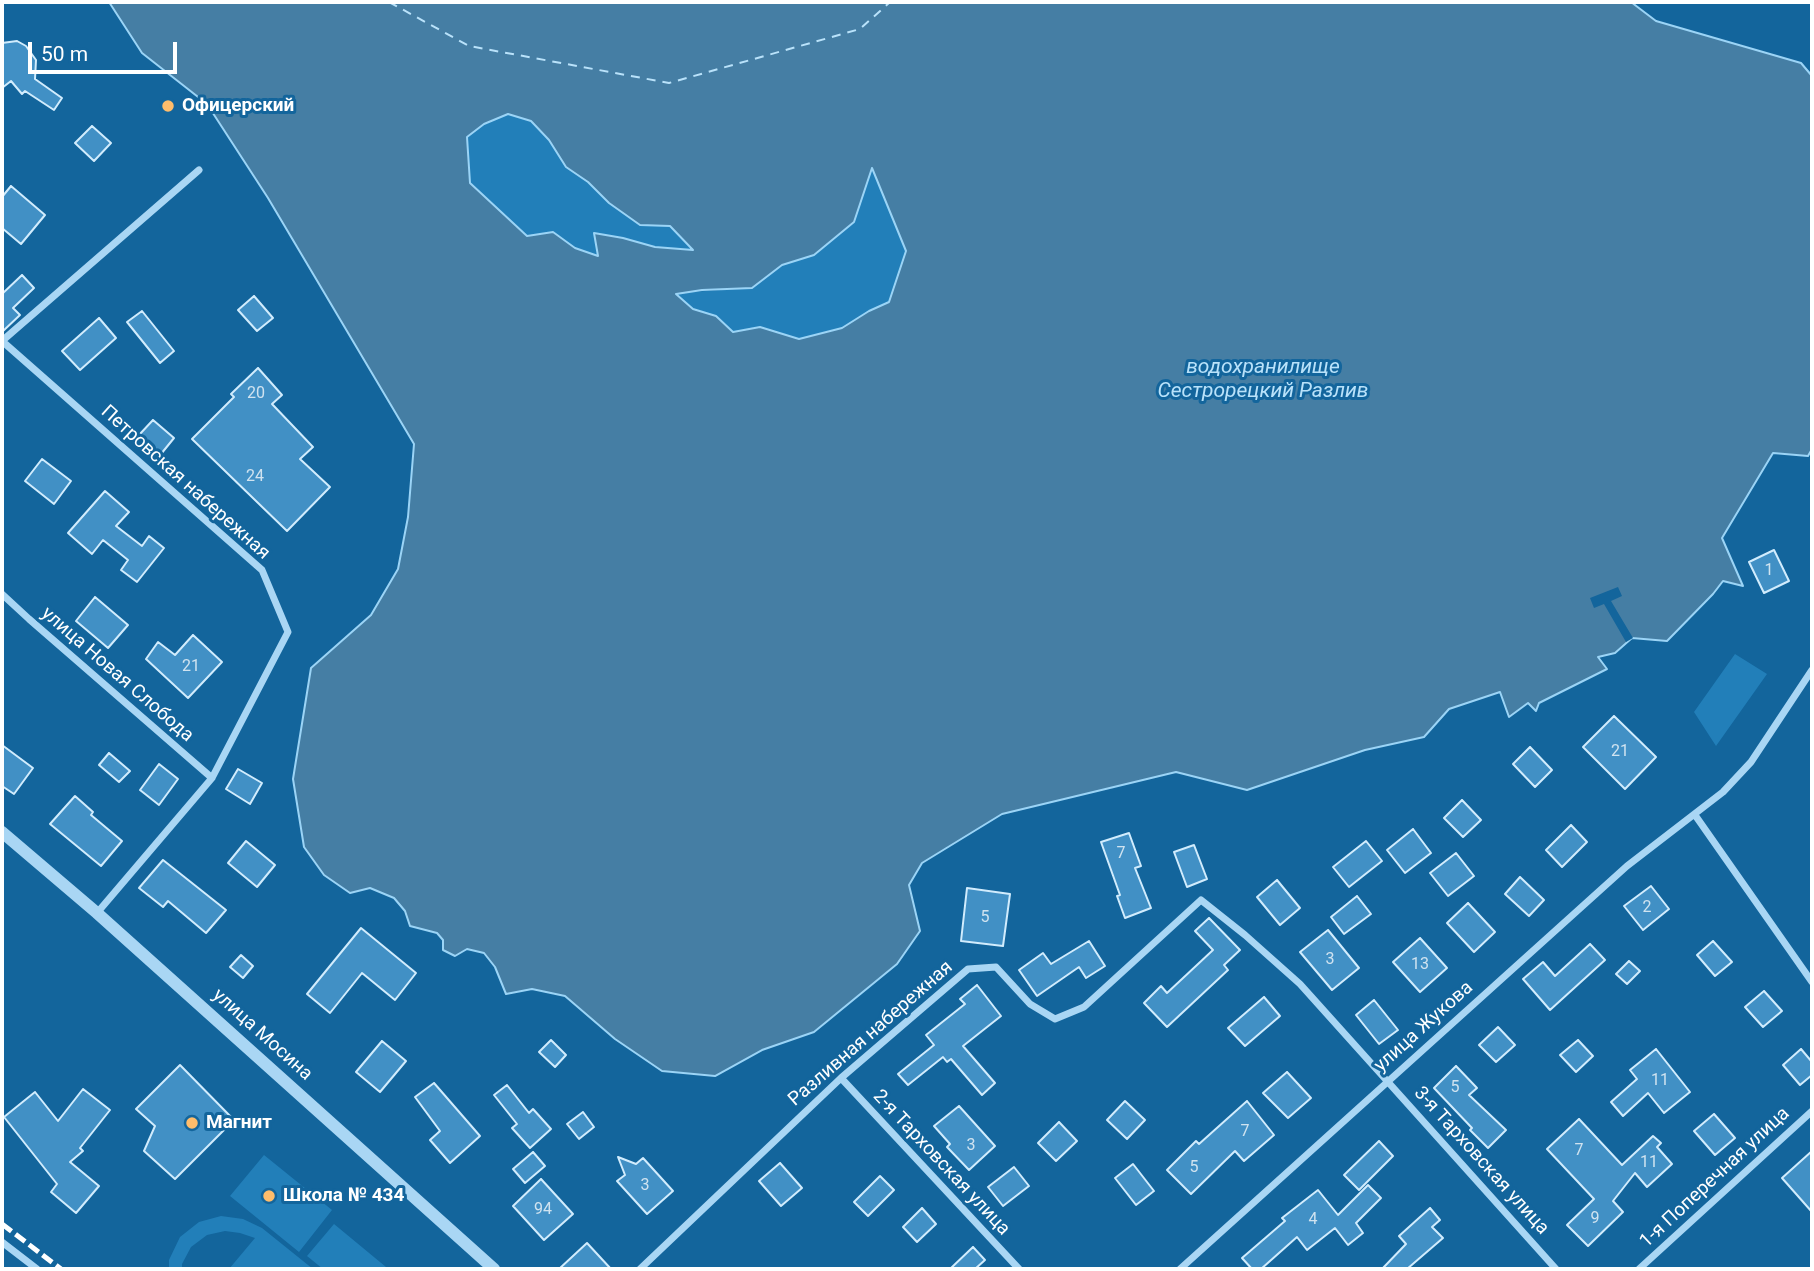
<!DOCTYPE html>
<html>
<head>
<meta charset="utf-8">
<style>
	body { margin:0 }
	#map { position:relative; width:1814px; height:1271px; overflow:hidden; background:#13659c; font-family:Roboto,sans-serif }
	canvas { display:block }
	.frame { position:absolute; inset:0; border:4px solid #fff; pointer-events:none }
	.scale { position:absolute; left:28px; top:42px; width:149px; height:32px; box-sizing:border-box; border:4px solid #fff; border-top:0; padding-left:9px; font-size:21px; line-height:24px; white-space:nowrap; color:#fff; -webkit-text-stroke:5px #13659c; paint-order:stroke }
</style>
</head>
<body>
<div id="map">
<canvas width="1814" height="1271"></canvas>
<div class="frame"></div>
<div class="scale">50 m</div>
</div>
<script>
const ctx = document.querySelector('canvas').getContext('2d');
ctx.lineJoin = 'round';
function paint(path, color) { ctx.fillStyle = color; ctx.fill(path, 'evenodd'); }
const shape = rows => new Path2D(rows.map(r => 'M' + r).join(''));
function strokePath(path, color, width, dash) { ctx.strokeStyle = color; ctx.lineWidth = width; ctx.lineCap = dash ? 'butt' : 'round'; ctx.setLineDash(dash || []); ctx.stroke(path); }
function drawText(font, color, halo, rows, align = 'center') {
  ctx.font = font + ' Roboto,sans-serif'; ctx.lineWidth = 6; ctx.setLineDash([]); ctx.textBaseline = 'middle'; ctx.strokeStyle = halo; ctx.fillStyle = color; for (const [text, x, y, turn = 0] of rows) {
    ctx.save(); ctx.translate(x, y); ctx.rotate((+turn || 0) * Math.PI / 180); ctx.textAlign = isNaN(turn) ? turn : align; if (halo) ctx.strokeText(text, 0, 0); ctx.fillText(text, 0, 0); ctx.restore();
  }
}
paint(shape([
	[508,114,531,120,549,140,566,167,588,182,609,203,640,225,670,226,694,250,655,247,623,238,595,233,599,256,575,248,553,232,527,236,470,184,467,137,484,124],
	[872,167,906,251,889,302,869,311,842,328,799,339,760,327,733,332,716,316,693,309,675,293,752,288,782,265,814,255,854,222],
	[1735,654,1767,674,1716,746,1694,712],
	[264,1155,332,1210,299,1252,230,1196],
	[221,1216,243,1219,262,1228,313,1269,229,1269,255,1238,240,1233,225,1231,207,1235,191,1247,182,1264,182,1269,169,1269,169,1260,180,1237,199,1222],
	[334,1224,386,1267,385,1269,323,1269,307,1256]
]), '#227fb9');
const water = shape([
	[109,2,1631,2,1656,21,1801,63,1812,76,1812,449,1808,456,1773,453,1722,538,1743,586,1723,581,1713,594,1667,641,1632,638,1615,653,1598,657,1607,669,1539,703,1536,711,1528,703,1509,717,1500,692,1449,709,1424,737,1365,750,1247,790,1176,772,1002,814,922,863,909,885,920,931,897,964,814,1032,762,1050,715,1076,662,1071,615,1039,565,996,532,989,506,994,495,967,484,953,467,949,455,956,443,950,443,940,437,933,410,926,405,911,394,898,370,888,350,893,324,875,304,847,293,779,311,668,371,615,398,569,408,517,414,444,268,198,207,104,142,53,109,2],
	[508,114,531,121,549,140,566,167,588,182,609,203,640,225,670,226,693,250,655,247,623,238,594,233,598,256,575,248,553,232,527,236,470,183,467,137,484,124,508,114],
	[872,168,906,251,889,302,869,311,842,328,799,339,760,327,733,332,716,316,693,309,676,294,702,290,752,288,782,265,814,255,854,222,872,168]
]);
paint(water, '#457ea4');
strokePath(water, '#9bd4f6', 2);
paint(shape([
	[1618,587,1622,596,1611,601,1633,638,1626,642,1604,604,1594,608,1590,598]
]), '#13659c');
strokePath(shape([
	[389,2,469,46,669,83,860,29,890,2]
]), '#b9e2fa', 2, [9, 7]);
const building = shape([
	[17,41,26,46,36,60,35,79,62,98,54,110,25,91,22,94,11,81,2,88,2,43,17,41],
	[92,126,111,143,94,161,75,143,92,126],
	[11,186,45,215,21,244,2,228,2,197,11,186],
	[22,275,34,288,13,308,20,315,2,332,2,294,22,275],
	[254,296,273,318,257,331,238,310,254,296],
	[142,311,174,351,160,363,127,322,142,311],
	[99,318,116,338,80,370,62,351,99,318],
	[258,368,282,395,272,404,313,447,300,459,330,487,287,531,192,439,234,397,231,394,258,368],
	[153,420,174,438,161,454,139,435,153,420],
	[42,459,71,481,54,504,25,481,42,459],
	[105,491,129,512,116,526,142,546,149,536,164,548,137,582,121,570,128,560,103,540,92,554,68,533,105,491],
	[1774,550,1789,581,1764,593,1749,562,1774,550],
	[95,597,128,625,108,648,76,621,95,597],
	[193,635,222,662,188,698,146,659,158,642,175,655,193,635],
	[1614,716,1656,757,1625,789,1583,747,1614,716],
	[2,745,33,768,14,794,2,786,2,745],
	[1530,747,1552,770,1535,787,1513,764,1530,747],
	[109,753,130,771,119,782,99,765,109,753],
	[159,764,178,779,159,805,140,790,159,764],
	[238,769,262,783,250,804,226,789,238,769],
	[75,796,93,812,91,815,122,841,101,866,50,824,75,796],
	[1462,800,1481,820,1463,837,1444,818,1462,800],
	[1571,825,1587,842,1562,867,1546,850,1571,825],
	[1413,829,1431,853,1405,873,1387,850,1413,829],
	[1129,833,1141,866,1135,868,1151,908,1125,918,1117,896,1120,895,1101,842,1129,833],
	[246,841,275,865,257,887,228,863,246,841],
	[1366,841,1382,861,1349,887,1333,867,1366,841],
	[1194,845,1207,879,1187,887,1174,852,1194,845],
	[1456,853,1474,876,1448,896,1430,873,1456,853],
	[163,860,226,910,206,933,168,901,163,907,139,888,163,860],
	[1520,877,1544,900,1529,916,1505,894,1520,877],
	[1277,880,1300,908,1280,925,1257,897,1277,880],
	[1651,886,1669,909,1643,930,1624,906,1651,886],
	[967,888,1010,894,1003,946,961,941,967,888],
	[1357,896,1371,914,1344,934,1331,917,1357,896],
	[1468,903,1495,932,1474,952,1447,923,1468,903],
	[1209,918,1240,950,1224,965,1228,970,1167,1027,1144,1003,1161,986,1167,993,1213,950,1195,931,1209,918],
	[361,928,416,973,395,1000,362,973,330,1013,307,994,361,928],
	[1328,930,1359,968,1332,990,1300,952,1328,930],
	[1420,938,1447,968,1420,992,1393,962,1420,938],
	[1089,941,1105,966,1086,978,1079,967,1037,996,1019,970,1043,953,1051,964,1089,941],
	[1713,941,1732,962,1715,976,1697,955,1713,941],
	[1590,944,1605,960,1550,1010,1523,979,1543,962,1555,976,1590,944],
	[241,955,253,966,243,978,230,967,241,955],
	[1629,961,1640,971,1627,984,1616,974,1629,961],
	[977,985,1001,1016,963,1046,995,1083,982,1095,951,1059,947,1062,943,1057,908,1085,898,1074,934,1045,926,1035,965,1004,960,999,977,985],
	[1764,991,1782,1011,1763,1027,1745,1007,1764,991],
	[1264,997,1280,1016,1245,1046,1228,1028,1264,997],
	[1374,1000,1398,1030,1379,1044,1356,1015,1374,1000],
	[1498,1027,1515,1045,1496,1062,1479,1045,1498,1027],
	[551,1040,566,1055,555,1067,539,1052,551,1040],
	[1578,1040,1593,1056,1576,1072,1560,1055,1578,1040],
	[382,1041,406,1061,380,1092,356,1072,382,1041],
	[1656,1049,1690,1092,1664,1113,1648,1093,1623,1116,1611,1102,1637,1079,1630,1070,1656,1049],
	[1801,1049,1812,1062,1812,1075,1800,1085,1783,1065,1801,1049],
	[180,1065,234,1120,175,1179,144,1151,155,1126,136,1109,180,1065],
	[1456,1066,1477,1088,1469,1095,1506,1130,1488,1148,1470,1130,1472,1128,1434,1088,1456,1066],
	[1287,1072,1311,1098,1288,1118,1263,1093,1287,1072],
	[434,1083,480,1136,450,1163,430,1140,440,1131,415,1097,434,1083],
	[507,1085,529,1113,533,1109,551,1129,530,1148,512,1128,517,1124,494,1095,507,1085],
	[83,1089,110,1110,80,1148,83,1151,70,1162,99,1186,76,1213,51,1192,57,1184,4,1117,35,1092,58,1121,83,1089],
	[1125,1101,1145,1120,1127,1139,1107,1120,1125,1101],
	[1247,1101,1274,1135,1244,1161,1235,1151,1191,1194,1167,1170,1196,1141,1199,1144,1247,1101],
	[959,1106,995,1146,969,1170,947,1147,950,1144,934,1126,959,1106],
	[583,1112,594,1127,579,1139,567,1124,583,1112],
	[1714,1114,1735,1138,1715,1155,1694,1131,1714,1114],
	[1579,1119,1622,1165,1653,1136,1661,1143,1657,1147,1672,1164,1647,1187,1635,1173,1613,1201,1623,1212,1588,1246,1567,1225,1594,1199,1547,1149,1579,1119],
	[1059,1122,1077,1141,1056,1161,1038,1143,1059,1122],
	[1379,1141,1393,1156,1359,1190,1344,1175,1379,1141],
	[1812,1151,1812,1212,1782,1178,1812,1151],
	[533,1152,545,1166,525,1183,513,1169,533,1152],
	[618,1157,636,1164,643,1158,673,1191,647,1214,617,1181,625,1175,618,1157],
	[780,1163,802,1188,781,1206,759,1181,780,1163],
	[1133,1164,1154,1191,1136,1205,1115,1178,1133,1164],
	[1014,1167,1029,1186,1003,1206,988,1187,1014,1167],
	[880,1176,894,1190,868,1216,854,1202,880,1176],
	[541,1179,573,1214,544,1240,513,1206,541,1179],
	[1368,1185,1381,1198,1356,1223,1363,1233,1348,1245,1335,1228,1307,1250,1297,1237,1261,1269,1252,1269,1242,1258,1285,1221,1282,1218,1318,1190,1338,1215,1368,1185],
	[922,1208,936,1224,917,1242,903,1227,922,1208],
	[1430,1208,1440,1220,1432,1227,1443,1238,1407,1269,1382,1269,1406,1244,1399,1236,1430,1208],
	[587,1243,611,1269,559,1269,587,1243],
	[973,1247,985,1260,975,1269,950,1269,973,1247]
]);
paint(building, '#4190c5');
strokePath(building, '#d1ecfd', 2);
strokePath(shape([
	[2,341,262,570,288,632,212,778,97,913],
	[2,341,199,170],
	[2,594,29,619,212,778],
	[1695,815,1812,982],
	[841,1078,1019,1269],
	[2,1242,37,1269],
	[640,1269,841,1078,968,969,996,967,1030,1004,1055,1019,1084,1007,1201,900,1245,935,1300,984,1556,1269],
	[1180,1269,1627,866,1723,792,1751,762,1812,670],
	[1639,1269,1812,1111]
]), '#a9d6f4', 7);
strokePath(shape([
	[2,832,97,913,494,1269]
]), '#a9d6f4', 12);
strokePath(shape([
	[2,1224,61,1269]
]), '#fff', 5, [12, 5]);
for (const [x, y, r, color] of [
	[168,106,7,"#ffbd6b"],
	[192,1123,7,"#ffbd6b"],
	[269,1196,7,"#ffbd6b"]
]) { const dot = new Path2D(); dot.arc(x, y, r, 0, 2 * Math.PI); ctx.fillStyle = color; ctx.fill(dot); strokePath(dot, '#13659c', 2.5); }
drawText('16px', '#d0e3f0', null, [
	["20",256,394],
	["24",255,477],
	["1",1769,571],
	["21",191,667],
	["21",1620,752],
	["7",1121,854],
	["2",1647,908],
	["5",985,918],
	["3",1330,960],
	["13",1420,965],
	["11",1660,1081],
	["5",1455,1088],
	["7",1245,1132],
	["3",971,1146],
	["7",1579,1151],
	["11",1649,1163],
	["5",1194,1168],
	["3",645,1186],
	["94",543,1210],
	["9",1595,1219],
	["4",1313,1220]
]);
drawText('bold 19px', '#fff', '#13659c', [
	["Офицерский",182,106],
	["Магнит",206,1123],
	["Школа № 434",283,1196]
], 'left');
drawText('19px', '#fff', '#13659c', [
	["Петровская набережная",185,483,42],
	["улица Новая Слобода",117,675,41],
	["улица Жукова",1424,1027,-42],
	["Разливная набережная",871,1034,-41],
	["улица Мосина",262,1035,42],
	["3-я Тарховская улица",1481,1161,48],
	["2-я Тарховская улица",941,1163,47],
	["1-я Поперечная улица",1715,1178,-43]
]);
drawText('italic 21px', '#b9e2fa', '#13659c', [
	["водохранилище",1263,368],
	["Сестрорецкий Разлив",1263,392]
]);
</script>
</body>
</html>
